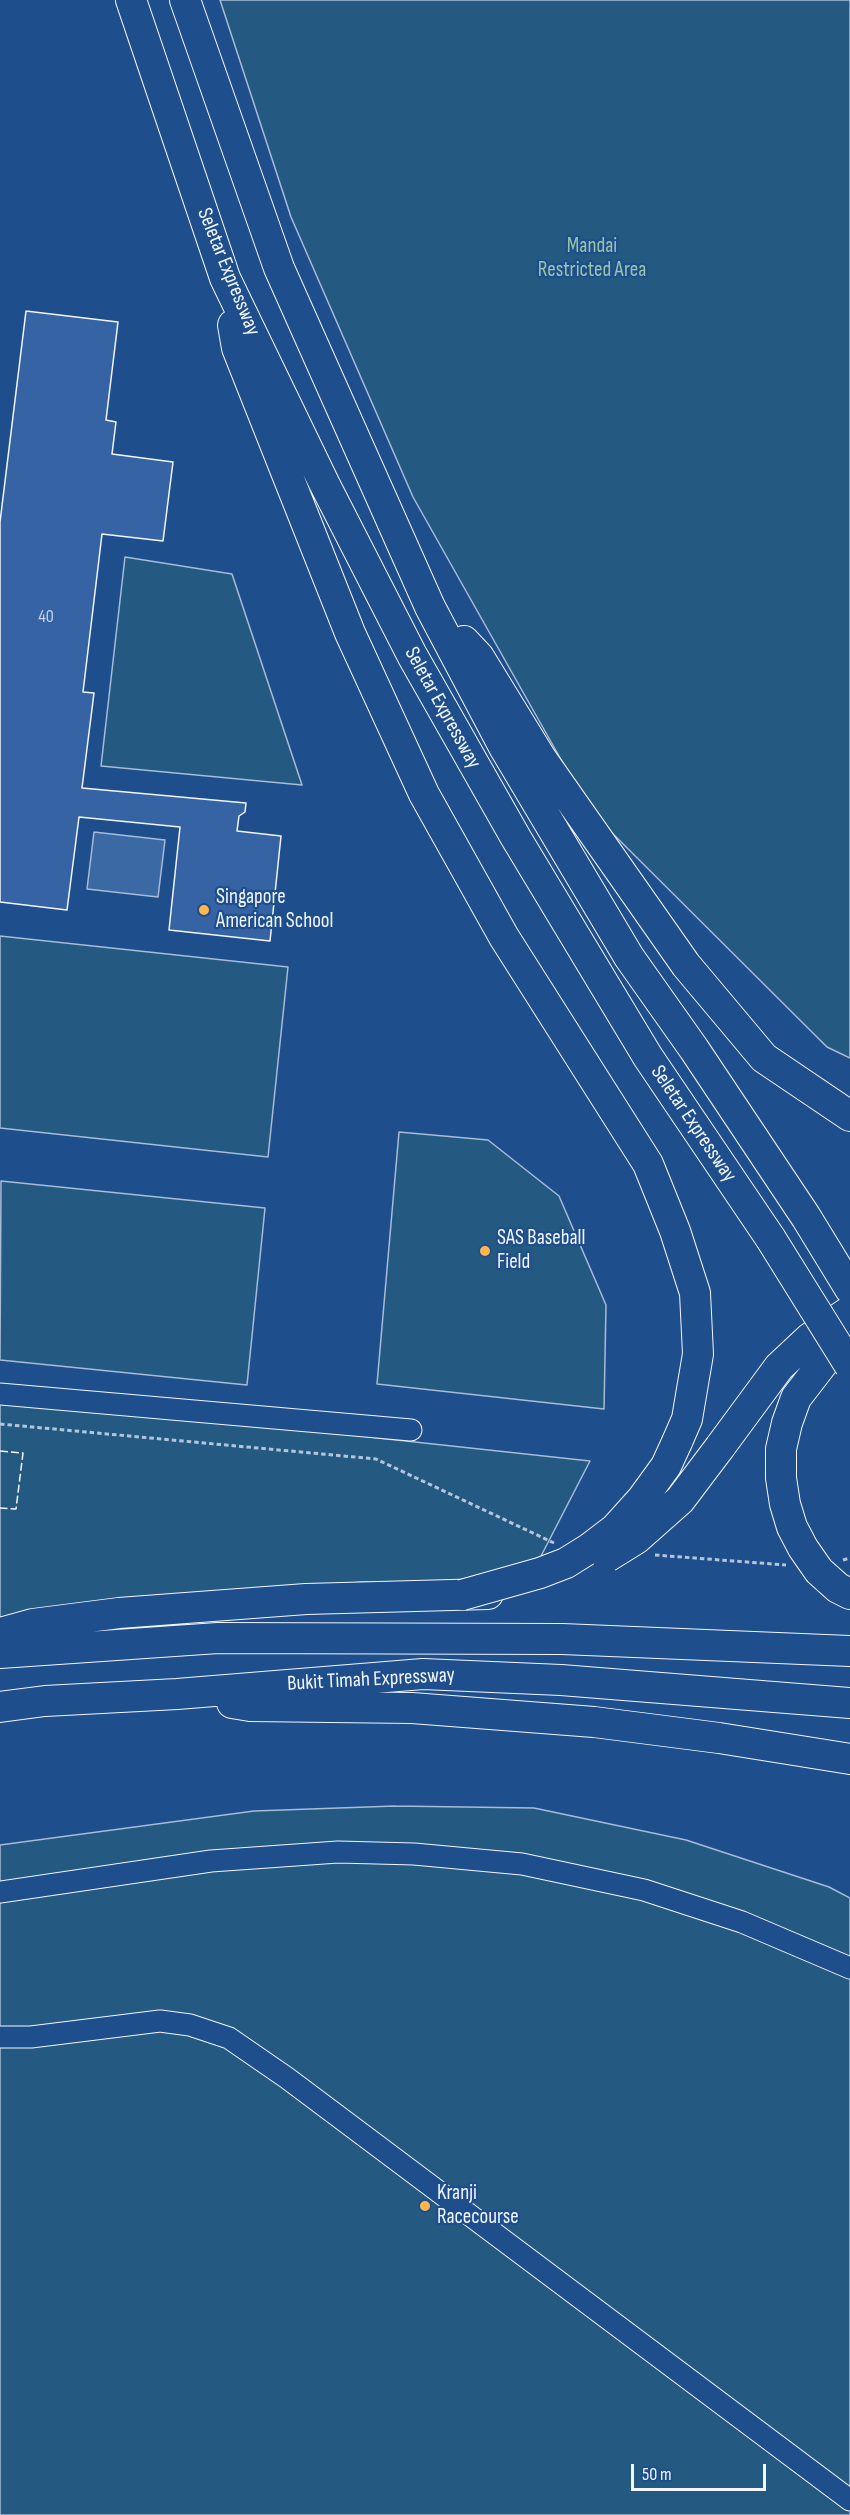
<!DOCTYPE html>
<html>
<head>
<meta charset="utf-8">
<style>
	body { margin:0 }
	#map { position:relative; width:850px; height:2515px; overflow:hidden; background:#1f4e8c; font-family:"Sofia Sans Condensed",sans-serif }
	canvas { display:block }
	.scale { position:absolute; left:631px; top:2464px; width:135px; height:27px; box-sizing:border-box; border:3px solid #f2f6ff; border-top:0; padding-left:8px; font-size:18px; line-height:21px; white-space:nowrap; color:#f2f6ff; -webkit-text-stroke:4px #1f4e8c; paint-order:stroke }
</style>
</head>
<body>
<div id="map">
<canvas width="850" height="2515"></canvas>
<div class="scale">50 m</div>
</div>
<script>
const ctx = document.querySelector('canvas').getContext('2d');
ctx.lineJoin = 'round';
function paint(path, color) { ctx.fillStyle = color; ctx.fill(path, 'evenodd'); }
const shape = rows => new Path2D(rows.map(r => 'M' + r).join(''));
function strokePath(path, color, width, dash) { ctx.strokeStyle = color; ctx.lineWidth = width; ctx.lineCap = dash ? 'butt' : 'round'; ctx.setLineDash(dash || []); ctx.stroke(path); }
function drawText(font, color, halo, rows, align = 'center') {
  ctx.font = font + ' "Sofia Sans Condensed",sans-serif'; ctx.lineWidth = 4.5; ctx.setLineDash([]); ctx.textBaseline = 'middle'; ctx.strokeStyle = halo; ctx.fillStyle = color; for (const [text, x, y, turn = 0] of rows) {
    ctx.save(); ctx.translate(x, y); ctx.rotate((+turn || 0) * Math.PI / 180); ctx.textAlign = isNaN(turn) ? turn : align; if (halo) ctx.strokeText(text, 0, 0); ctx.fillText(text, 0, 0); ctx.restore();
  }
}
const green = shape([
	[220,0,850,0,850,1058,827,1047,590,811,413,497,291,217,220,0],
	[125,557,232,574,302,785,101,766,125,557],
	[0,936,288,967,268,1157,0,1128,0,936],
	[399,1132,488,1140,559,1196,606,1305,604,1409,377,1384,399,1132],
	[1,1181,265,1208,247,1385,0,1360,1,1181],
	[0,1387,378,1438,590,1461,540,1558,457,1584,362,1582,166,1599,0,1622,0,1387],
	[395,1806,534,1808,686,1840,829,1887,850,1898,850,2515,0,2515,0,1845,254,1811,395,1806]
]);
paint(green, '#245a82');
strokePath(green, '#a8bbd7', 1.5);
const water = shape([
	[94,832,165,840,158,897,87,889,94,832]
]);
paint(water, '#3b69a3');
strokePath(water, '#a8bbd7', 1.5);
const building = shape([
	[26,311,118,322,106,420,116,422,112,454,173,462,163,541,102,534,83,692,94,693,82,788,246,803,245,812,239,816,237,831,281,836,270,941,169,930,180,827,79,817,67,910,0,902,0,522,26,311]
]);
paint(building, '#3563a3');
strokePath(building, '#f2f6ff', 1.5);
const minor = shape([
	[0,1394,411,1430],
	[0,1892,211,1861,338,1852,414,1854,522,1864,644,1890,742,1922,850,1968],
	[0,2037,31,2037,160,2021,190,2025,229,2038,287,2078,850,2500]
]);
const highway = shape([
	[131,0,225,278,324,483,412,655,516,838,648,1057,771,1239],
	[185,0,279,268,430,607,504,747,629,957,694,1049,806,1217,850,1289],
	[233,325,237,348,350,633,424,794,504,937,648,1164,675,1231,695,1293,698,1354,687,1419,677,1442],
	[464,641,479,657,541,758,686,965,764,1058,850,1116],
	[850,1343,826,1359,796,1398,787,1423,781,1449,781,1478,785,1504,792,1527,803,1548,819,1571,838,1588,850,1594],
	[720,1447,779,1367,810,1338,850,1311],
	[0,1633,33,1624,119,1613,306,1599,488,1594],
	[0,1653,218,1638,562,1639,850,1651],
	[232,1703,250,1706,412,1708,594,1722,719,1738,850,1759],
	[0,1707,45,1701,177,1694,423,1674,561,1680,850,1703]
]);
strokePath(minor, '#f2f6ff', 23);
strokePath(highway, '#f2f6ff', 32);
strokePath(shape([
	[0,1424,376,1459,554,1543],
	[655,1555,786,1565],
	[843,1560,850,1558]
]), '#b3c4dc', 3, [4.5, 3]);
strokePath(minor, '#1f4e8c', 21);
strokePath(highway, '#1f4e8c', 30);
const highwayBridge = shape([
	[771,1239,850,1366],
	[607,1557,636,1539,680,1500,720,1447],
	[462,1595,540,1573,566,1563,590,1548,615,1529,642,1499,666,1466,677,1442]
]);
strokePath(highwayBridge, '#f2f6ff', 32, []);
strokePath(highwayBridge, '#1f4e8c', 30);
strokePath(shape([
	[0,1451,23,1453,16,1509,0,1508]
]), '#f2f6ff', 1.5, [8, 3]);
for (const [x, y, r, color] of [
	[204,910,6,"#ffb74d"],
	[485,1251,6,"#ffb74d"],
	[425,2206,6,"#ffb74d"]
]) { const dot = new Path2D(); dot.arc(x, y, r, 0, 2 * Math.PI); ctx.fillStyle = color; ctx.fill(dot); strokePath(dot, '#1f4e8c', 2); }
drawText('18px', '#c3d1e8', null, [
	["40",46,617]
]);
drawText('21px', '#97c8a6', '#1f4e8c', [
	["Mandai",592,247],
	["Restricted Area",592,271]
]);
drawText('21px', '#f2f6ff', '#1f4e8c', [
	["Seletar Expressway",228,272,68],
	["Seletar Expressway",442,708,61],
	["Seletar Expressway",693,1124,56],
	["Bukit Timah Expressway",371,1680,-3]
]);
drawText('21px', '#f2f6ff', '#1f4e8c', [
	["Singapore",216,898],
	["American School",216,922],
	["SAS Baseball",497,1239],
	["Field",497,1263],
	["Kranji",437,2194],
	["Racecourse",437,2218]
], 'left');
</script>
</body>
</html>
